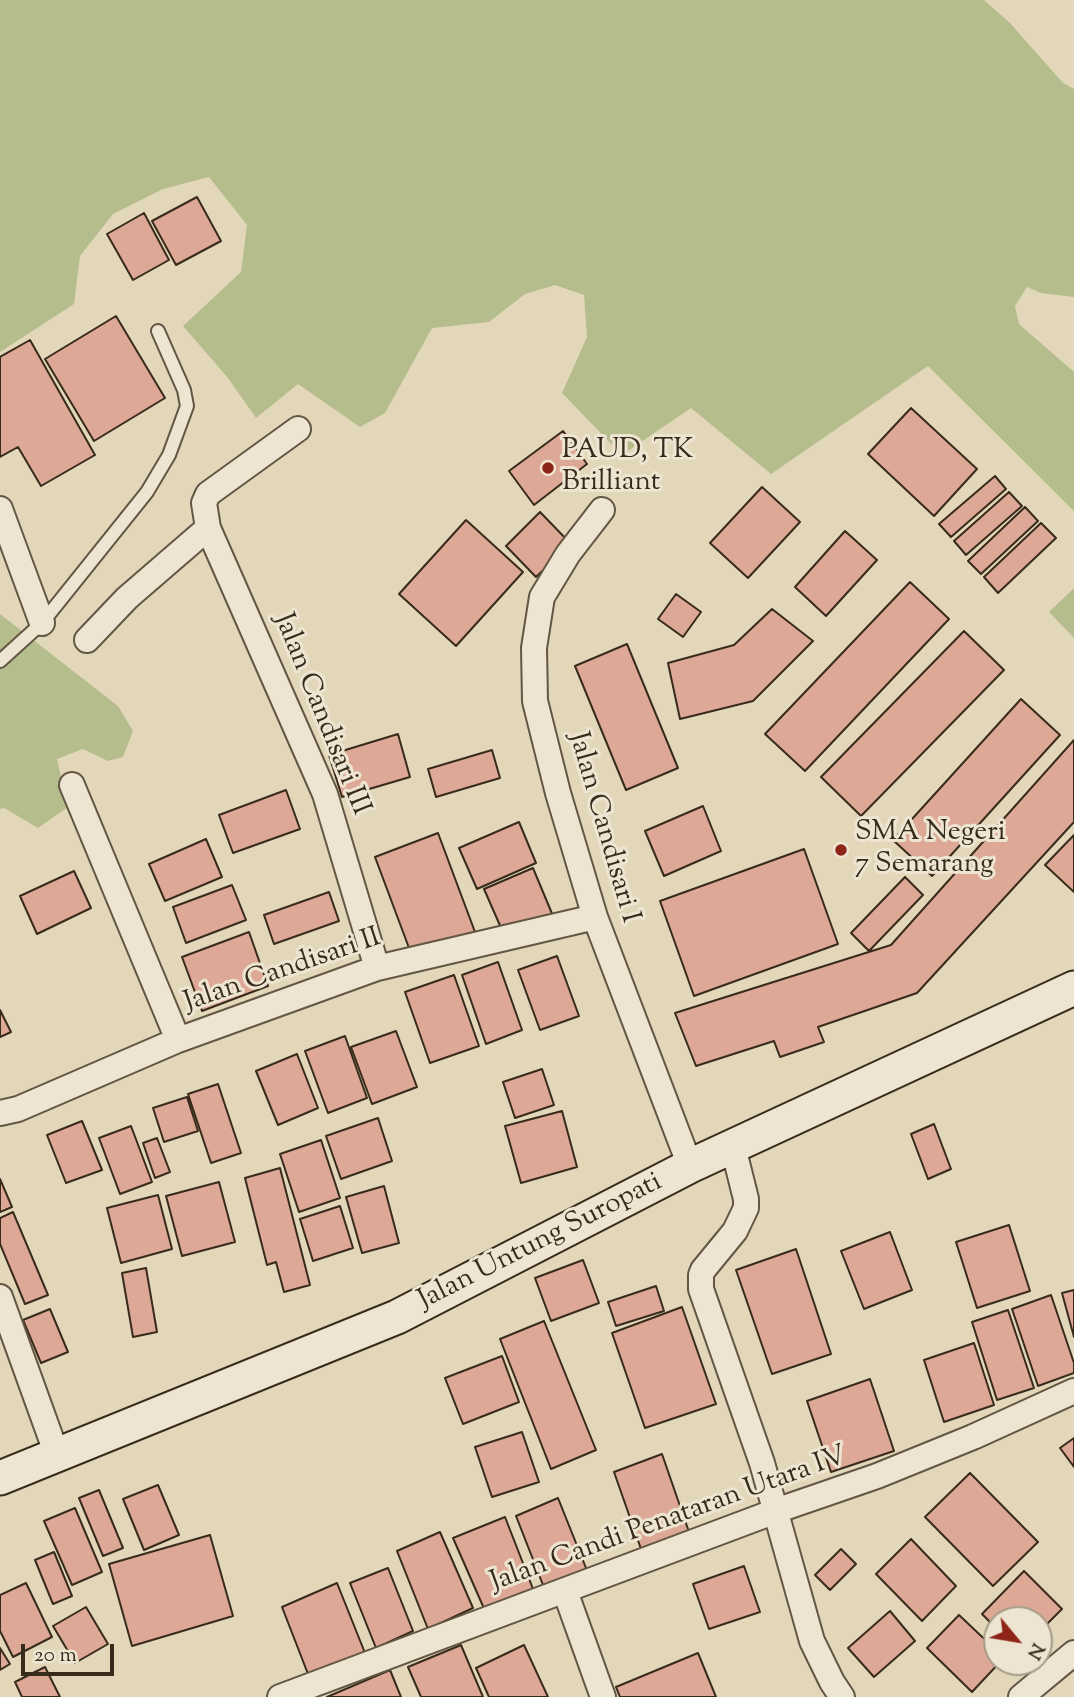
<!DOCTYPE html>
<html>
<head>
<meta charset="utf-8">
<style>
	body { margin:0 }
	#map { position:relative; width:1074px; height:1697px; overflow:hidden; background:#e3d7ba; font-family:"Sorts Mill Goudy",serif }
	canvas { display:block }
	.north { position:absolute; left:983px; top:1606px; width:70px; height:70px; box-sizing:border-box; background:#ede5d2; border:2px solid #a59b89; border-radius:50%; rotate:120deg; font-size:19px; font-weight:700; line-height:28px; text-align:center; color:#382b1c }
	.north::after { content:''; display:block; margin:auto; width:24px; height:32px; background:#8f2418; clip-path:polygon(50% 0,100% 100%,50% 72%,0 100%) }
	.scale { position:absolute; left:21px; top:1644px; width:93px; height:32px; box-sizing:border-box; border:4px solid #382b1c; border-top:0; padding-left:9px; font-size:21px; line-height:24px; white-space:nowrap; color:#382b1c; -webkit-text-stroke:5px #ede5d2; paint-order:stroke }
</style>
</head>
<body>
<div id="map">
<canvas width="1074" height="1697"></canvas>
<div class="north">N</div>
<div class="scale">20 m</div>
</div>
<script>
const ctx = document.querySelector('canvas').getContext('2d');
ctx.lineJoin = 'round';
function paint(path, color) { ctx.fillStyle = color; ctx.fill(path, 'evenodd'); }
const shape = rows => new Path2D(rows.map(r => 'M' + r).join(''));
function strokePath(path, color, width, dash) { ctx.strokeStyle = color; ctx.lineWidth = width; ctx.lineCap = dash ? 'butt' : 'round'; ctx.setLineDash(dash || []); ctx.stroke(path); }
function drawText(font, color, halo, rows, align = 'center') {
  ctx.font = font + ' "Sorts Mill Goudy",serif'; ctx.lineWidth = 6; ctx.setLineDash([]); ctx.textBaseline = 'middle'; ctx.strokeStyle = halo; ctx.fillStyle = color; for (const [text, x, y, turn = 0] of rows) {
    ctx.save(); ctx.translate(x, y); ctx.rotate((+turn || 0) * Math.PI / 180); ctx.textAlign = isNaN(turn) ? turn : align; if (halo) ctx.strokeText(text, 0, 0); ctx.fillText(text, 0, 0); ctx.restore();
  }
}
paint(shape([
	[0,0,984,0,1010,23,1063,83,1074,89,1074,297,1041,293,1027,287,1015,306,1019,324,1074,372,1074,511,928,366,771,474,691,408,622,455,562,393,587,337,584,295,555,285,525,294,489,322,432,328,385,413,360,427,298,384,256,418,228,378,183,326,241,272,247,225,209,177,163,189,113,214,80,256,74,304,0,352],
	[1074,588,1074,638,1049,612],
	[0,614,118,706,133,731,123,757,108,761,83,749,57,759,68,807,38,828,4,808,0,809]
]), '#b6bd8d');
const building = shape([
	[197,197,221,241,176,265,152,221,197,197],
	[144,213,169,260,133,280,107,234,144,213],
	[116,316,165,398,94,441,45,359,116,316],
	[30,340,95,455,41,486,18,447,0,457,0,357,30,340],
	[911,408,977,469,934,516,868,454,911,408],
	[563,431,587,464,534,505,509,471,563,431],
	[995,476,1006,489,951,537,939,524,995,476],
	[762,487,800,522,748,578,710,543,762,487],
	[1009,492,1022,506,966,555,954,541,1009,492],
	[1025,507,1038,521,981,574,968,561,1025,507],
	[540,512,571,544,536,577,506,546,540,512],
	[466,520,523,572,456,646,399,594,466,520],
	[1041,523,1056,538,998,593,984,577,1041,523],
	[845,531,877,560,826,616,795,587,845,531],
	[910,582,949,619,805,771,765,734,910,582],
	[676,594,701,612,683,637,658,619,676,594],
	[772,609,813,641,753,701,680,719,668,663,734,645,772,609],
	[964,631,1004,670,861,816,821,777,964,631],
	[627,644,678,768,626,790,575,666,627,644],
	[1021,699,1060,735,932,876,893,840,1021,699],
	[398,734,410,777,342,797,329,755,398,734],
	[1074,740,1074,822,917,993,818,1027,824,1042,780,1057,774,1041,696,1066,675,1013,891,945,1074,740],
	[492,750,500,778,436,797,428,769,492,750],
	[286,790,300,829,233,853,219,815,286,790],
	[703,806,721,851,664,876,645,831,703,806],
	[519,822,536,863,477,889,459,848,519,822],
	[438,833,475,932,412,956,375,857,438,833],
	[1074,835,1074,892,1045,865,1074,835],
	[206,839,222,877,165,901,149,864,206,839],
	[804,849,838,944,694,996,660,901,804,849],
	[533,868,553,916,505,937,484,889,533,868],
	[74,871,91,908,37,934,20,896,74,871],
	[905,877,923,895,869,951,851,933,905,877],
	[232,885,246,920,186,943,173,907,232,885],
	[329,892,339,921,274,944,264,915,329,892],
	[249,932,268,986,202,1011,182,957,249,932],
	[557,956,579,1016,540,1030,518,970,557,956],
	[498,962,522,1030,486,1044,462,975,498,962],
	[454,975,479,1046,430,1063,405,992,454,975],
	[0,1010,11,1032,0,1037,0,1010],
	[396,1031,417,1087,372,1104,351,1047,396,1031],
	[345,1036,367,1098,328,1113,305,1051,345,1036],
	[297,1054,318,1108,278,1125,256,1071,297,1054],
	[542,1069,554,1105,515,1118,503,1082,542,1069],
	[218,1084,241,1153,211,1163,188,1094,218,1084],
	[187,1097,198,1131,164,1142,153,1108,187,1097],
	[562,1111,577,1167,521,1183,505,1126,562,1111],
	[378,1118,392,1161,341,1179,326,1136,378,1118],
	[82,1121,102,1170,66,1183,47,1135,82,1121],
	[934,1124,951,1169,928,1179,911,1134,934,1124],
	[131,1126,152,1182,120,1194,99,1138,131,1126],
	[157,1138,170,1172,155,1178,143,1143,157,1138],
	[321,1140,340,1198,299,1212,280,1154,321,1140],
	[280,1168,310,1285,284,1292,276,1262,267,1265,245,1178,280,1168],
	[0,1179,12,1207,0,1212,0,1179],
	[219,1182,235,1242,182,1256,166,1196,219,1182],
	[384,1186,399,1243,362,1253,346,1197,384,1186],
	[158,1195,172,1249,121,1263,107,1208,158,1195],
	[340,1206,353,1248,313,1261,300,1219,340,1206],
	[13,1212,48,1295,25,1304,0,1244,0,1218,13,1212],
	[1009,1225,1030,1291,977,1308,956,1242,1009,1225],
	[890,1232,912,1290,864,1309,841,1251,890,1232],
	[796,1249,831,1354,772,1374,736,1270,796,1249],
	[583,1260,599,1303,551,1321,535,1278,583,1260],
	[146,1268,157,1332,133,1337,122,1273,146,1268],
	[656,1286,664,1311,616,1326,608,1302,656,1286],
	[1074,1290,1074,1337,1062,1293,1074,1290],
	[1051,1295,1074,1363,1074,1373,1038,1386,1012,1309,1051,1295],
	[682,1307,716,1404,645,1428,612,1333,682,1307],
	[50,1309,68,1352,41,1363,23,1320,50,1309],
	[1008,1310,1034,1388,997,1400,972,1322,1008,1310],
	[544,1321,596,1450,551,1469,500,1339,544,1321],
	[974,1343,994,1405,944,1422,924,1360,974,1343],
	[502,1356,519,1402,463,1424,445,1378,502,1356],
	[870,1379,894,1451,831,1472,807,1401,870,1379],
	[522,1432,539,1482,492,1497,475,1447,522,1432],
	[1074,1438,1074,1467,1060,1448,1074,1438],
	[662,1454,689,1532,641,1549,614,1472,662,1454],
	[970,1473,1038,1542,993,1586,925,1517,970,1473],
	[158,1485,179,1535,144,1550,123,1499,158,1485],
	[99,1490,123,1548,103,1556,79,1498,99,1490],
	[558,1498,588,1573,545,1590,516,1516,558,1498],
	[75,1508,102,1572,72,1585,44,1521,75,1508],
	[505,1517,535,1594,486,1613,453,1538,505,1517],
	[440,1532,473,1608,428,1629,397,1551,440,1532],
	[210,1535,233,1616,132,1646,109,1564,210,1535],
	[911,1539,956,1586,922,1621,876,1574,911,1539],
	[841,1549,856,1564,830,1590,815,1575,841,1549],
	[54,1552,72,1596,53,1604,35,1560,54,1552],
	[744,1566,760,1612,709,1629,693,1584,744,1566],
	[388,1568,413,1631,376,1648,350,1583,388,1568],
	[1024,1571,1062,1609,1039,1632,1039,1620,997,1620,997,1629,982,1614,1024,1571],
	[26,1583,52,1637,13,1657,0,1631,0,1595,26,1583],
	[337,1583,365,1653,308,1674,282,1607,337,1583],
	[86,1607,108,1644,75,1663,53,1626,86,1607],
	[890,1611,915,1641,874,1677,848,1648,890,1611],
	[959,1615,997,1651,997,1662,1000,1662,972,1692,927,1648,959,1615],
	[461,1645,483,1697,421,1697,408,1667,461,1645],
	[524,1645,548,1697,489,1697,476,1668,524,1645],
	[0,1648,10,1664,0,1670,0,1648],
	[698,1653,716,1697,620,1697,616,1687,698,1653],
	[45,1667,60,1697,22,1697,15,1682,45,1667],
	[390,1670,401,1697,327,1697,390,1670]
]);
paint(building, '#dda895');
strokePath(building, '#382b1c', 2);
const service = shape([
	[0,661,42,623,147,492,169,455,187,406,184,390,158,331]
]);
const minor = shape([
	[298,429,208,494,204,503,208,528,325,794,377,968],
	[0,509,42,623],
	[602,510,568,554,542,597,534,648,535,701,558,793,595,917,690,1166],
	[87,640,127,598,208,528],
	[72,785,178,1040],
	[0,1113,18,1109,178,1040,377,968,595,917],
	[733,1147,746,1199,746,1208,735,1231,703,1270,701,1275,701,1289,762,1463,812,1641,832,1682,842,1697],
	[0,1297,57,1455],
	[565,1591,603,1697],
	[280,1697,784,1508,877,1476,973,1437,1074,1391],
	[1021,1697,1074,1653]
]);
const secondary = shape([
	[0,1478,397,1317,690,1166,1074,988]
]);
strokePath(service, '#635644', 16);
strokePath(minor, '#635644', 28);
strokePath(secondary, '#382b1c', 37);
strokePath(service, '#ede5d2', 12);
strokePath(minor, '#ede5d2', 24);
strokePath(secondary, '#ede5d2', 33);
for (const [x, y, r, color] of [
	[548,468,7,"#8f2418"],
	[841,850,7,"#8f2418"]
]) { const dot = new Path2D(); dot.arc(x, y, r, 0, 2 * Math.PI); ctx.fillStyle = color; ctx.fill(dot); strokePath(dot, '#ede5d2', 2.5); }
drawText('28px', '#382b1c', '#ede5d2', [
	["PAUD, TK",562,452],
	["Brilliant",562,484],
	["SMA Negeri",855,834],
	["7 Semarang",855,866]
], 'left');
drawText('28px', '#382b1c', '#ede5d2', [
	["Jalan Candisari III",320,715,68],
	["Jalan Candisari I",602,828,74],
	["Jalan Candisari II",283,972,-19],
	["Jalan Untung Suropati",541,1243,-27],
	["Jalan Candi Penataran Utara IV",669,1521,-20]
]);
</script>
</body>
</html>
